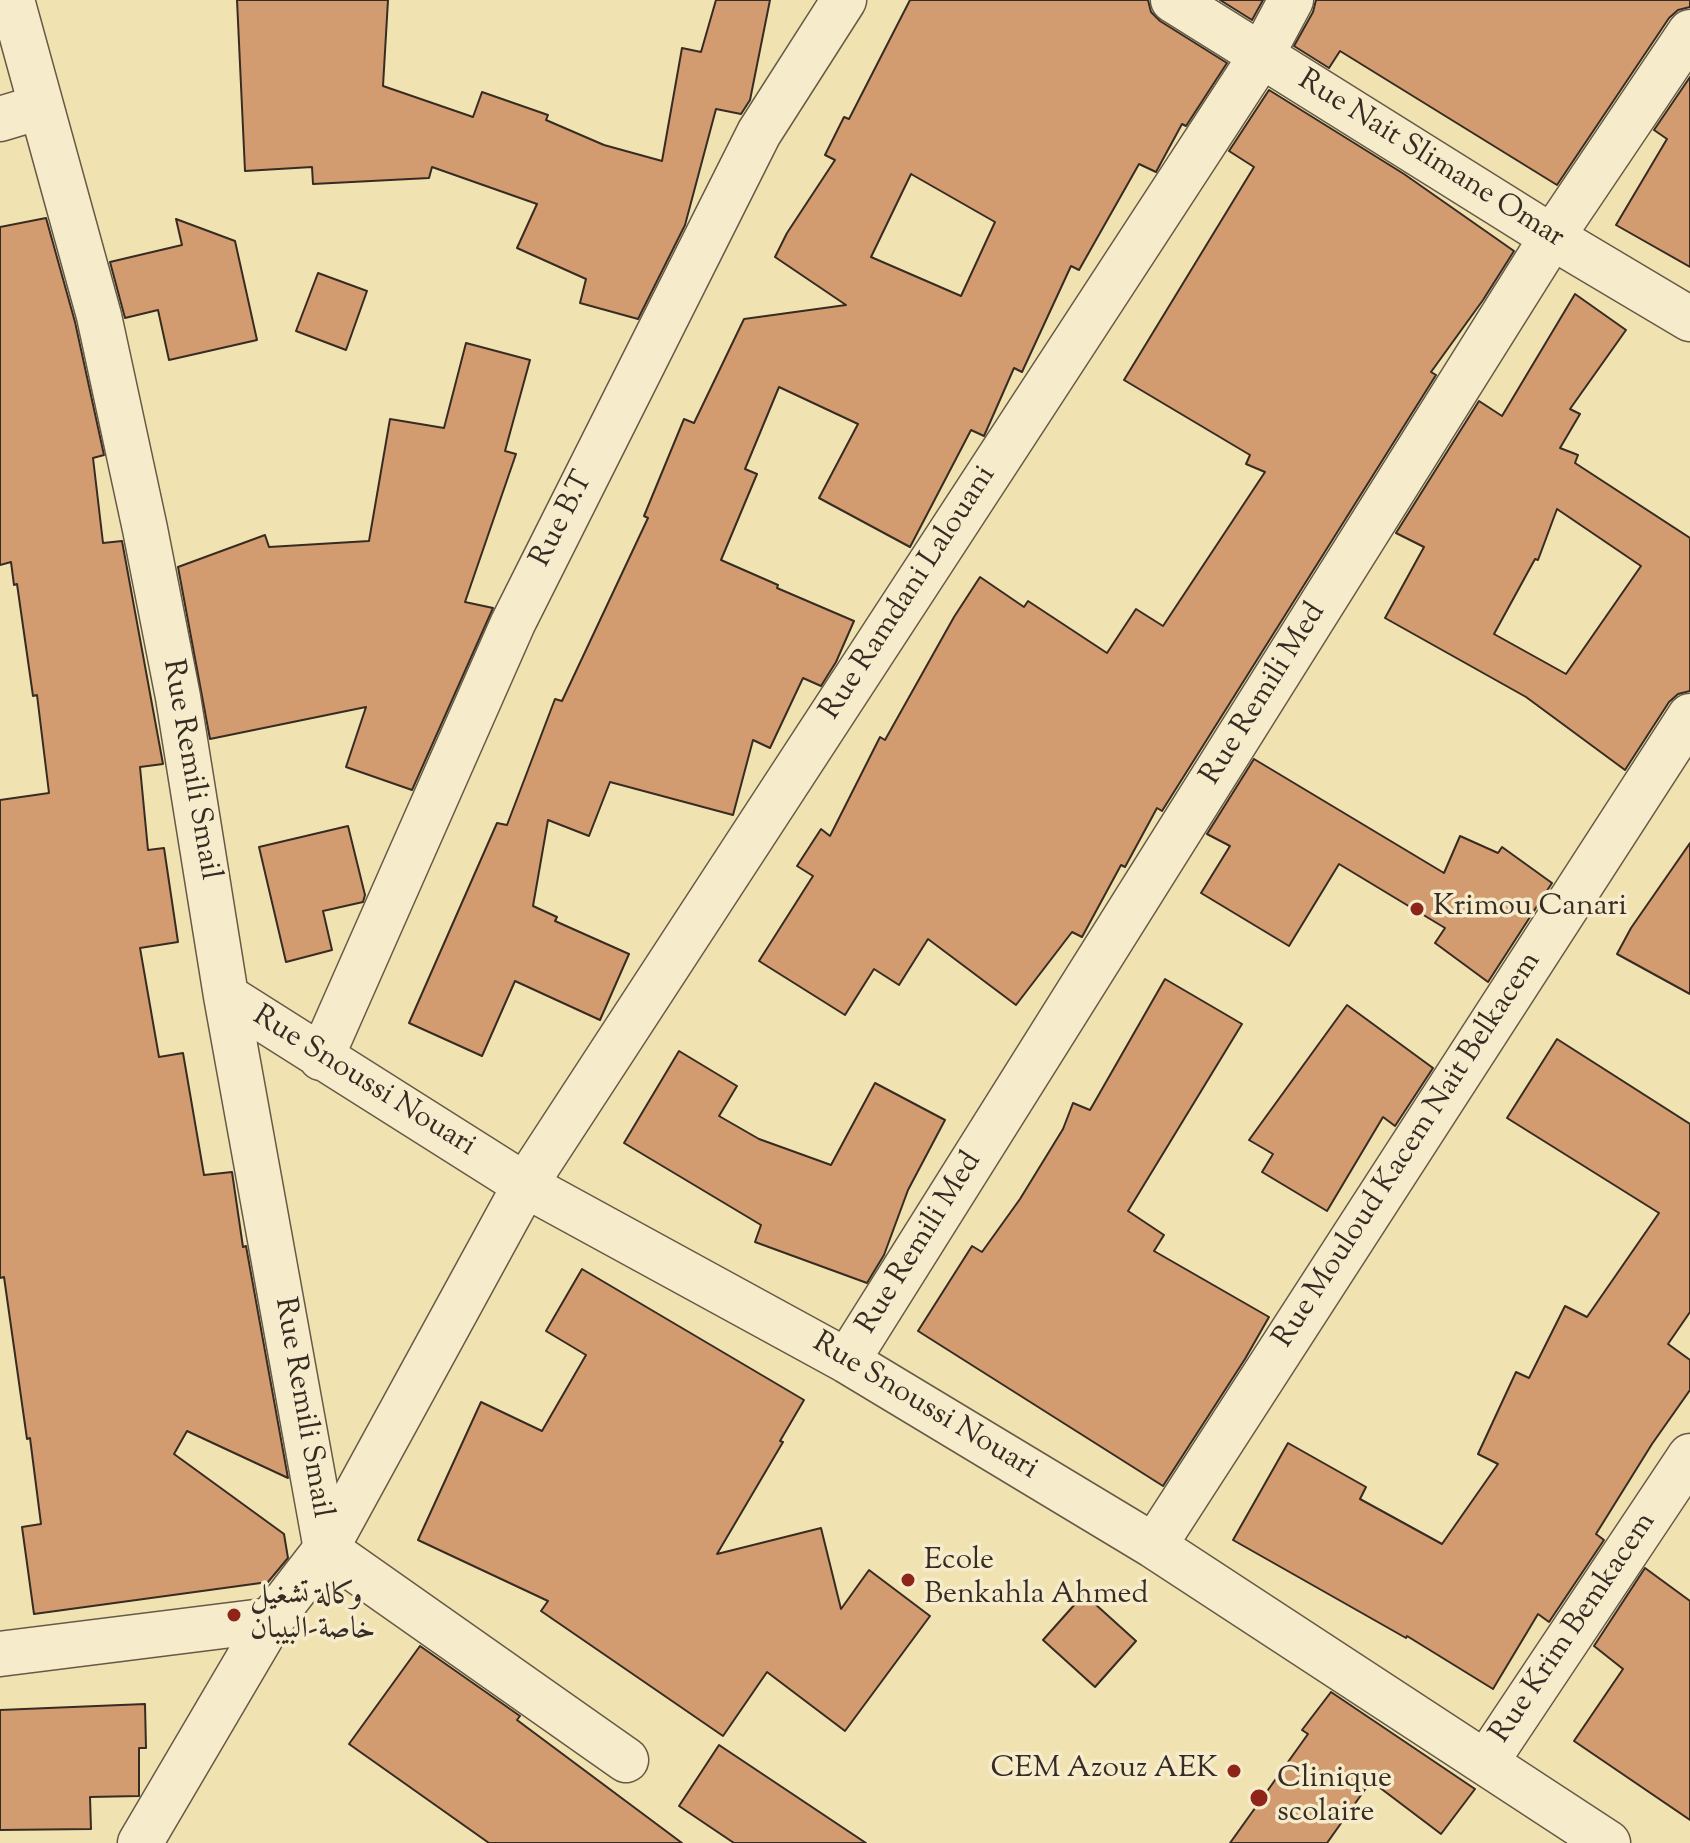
<!DOCTYPE html>
<html>
<head>
<meta charset="utf-8">
<style>
	body { margin:0 }
	canvas { display:block; background:#f1e2b1 }
</style>
</head>
<body>
<canvas width="1690" height="1843"></canvas>
<script>
const ctx = document.querySelector('canvas').getContext('2d');
ctx.lineJoin = 'round';
function paint(path, color) { ctx.fillStyle = color; ctx.fill(path, 'evenodd'); }
const shape = rows => new Path2D(rows.map(r => 'M' + r).join(''));
function strokePath(path, color, width, dash) { ctx.strokeStyle = color; ctx.lineWidth = width; ctx.lineCap = dash ? 'butt' : 'round'; ctx.setLineDash(dash || []); ctx.stroke(path); }
function drawText(font, color, halo, rows, align = 'center') {
  ctx.font = font + ' "Sorts Mill Goudy",Amiri,serif'; ctx.lineWidth = 7; ctx.setLineDash([]); ctx.textBaseline = 'middle'; ctx.strokeStyle = halo; ctx.fillStyle = color; for (const [text, x, y, turn = 0] of rows) {
    ctx.save(); ctx.translate(x, y); ctx.rotate((+turn || 0) * Math.PI / 180); ctx.textAlign = isNaN(turn) ? turn : align; if (halo) ctx.strokeText(text, 0, 0); ctx.fillText(text, 0, 0); ctx.restore();
  }
}
const building = shape([
	[237,0,388,0,383,86,473,117,482,92,548,115,546,120,604,145,662,161,682,48,701,52,716,0,770,0,750,100,741,114,716,109,685,225,638,319,580,303,586,279,517,248,537,204,432,167,429,178,313,184,312,167,245,171,237,0],
	[910,0,1148,0,1151,12,1160,21,1227,63,1186,126,1182,124,1156,172,1139,164,1079,270,1071,266,1022,372,1014,368,984,436,971,430,910,547,819,498,858,424,779,387,745,469,757,474,721,560,778,585,777,588,854,621,836,662,821,686,803,678,770,748,753,740,733,815,610,782,589,836,548,820,533,906,557,917,555,921,629,954,600,1020,515,981,482,1056,409,1023,497,823,507,825,555,699,562,701,648,518,644,516,684,419,694,423,744,319,846,305,775,257,787,233,835,160,825,155,844,117,849,119,910,0],
	[911,174,995,222,961,296,871,257,911,174],
	[1220,0,1263,0,1252,20,1220,0],
	[1316,0,1690,0,1690,7,1678,10,1669,18,1557,185,1340,51,1329,68,1294,46,1313,12,1316,0],
	[1690,77,1690,267,1616,225,1667,139,1654,130,1690,77],
	[1269,90,1404,174,1514,251,1483,300,1431,372,1436,375,1162,811,1157,808,1125,867,1121,865,1082,937,1072,932,1016,1005,928,939,899,985,874,969,845,1015,759,961,813,876,797,866,821,829,830,836,880,737,885,740,954,617,980,577,1024,607,1028,601,1107,653,1136,609,1163,626,1265,472,1246,464,1250,455,1124,380,1254,167,1229,151,1269,90],
	[46,218,75,322,104,455,93,458,103,543,122,541,163,764,140,767,148,850,164,848,178,942,140,948,159,1057,183,1053,204,1175,232,1172,243,1247,246,1246,288,1478,187,1431,174,1454,284,1534,288,1558,268,1582,34,1614,22,1527,41,1524,30,1438,27,1439,4,1277,0,1278,0,800,49,793,37,695,33,696,17,584,14,585,11,562,0,565,0,227,46,218],
	[176,219,235,241,257,340,169,360,158,310,125,318,110,262,182,245,176,219],
	[318,273,367,291,346,350,296,331,318,273],
	[1575,294,1626,330,1570,409,1580,414,1560,448,1578,455,1575,463,1690,538,1690,691,1678,694,1669,702,1625,770,1526,697,1385,618,1424,547,1396,533,1479,401,1502,416,1575,294],
	[1557,509,1641,566,1566,674,1494,634,1535,559,1538,560,1557,509],
	[466,343,530,360,505,451,516,454,465,602,493,608,412,790,346,767,366,707,210,739,178,567,265,535,269,547,369,541,390,419,444,428,466,343],
	[1254,759,1444,873,1460,836,1498,853,1502,847,1552,883,1488,982,1435,943,1445,928,1339,864,1289,946,1201,893,1230,846,1207,834,1254,759],
	[348,826,365,895,363,902,323,911,332,950,286,962,259,847,348,826],
	[1690,843,1690,994,1617,954,1631,928,1690,843],
	[1165,979,1242,1024,1128,1211,1164,1235,1154,1251,1269,1317,1245,1359,1163,1486,918,1331,972,1246,982,1252,1020,1199,1063,1129,1073,1103,1090,1110,1165,979],
	[1347,1005,1433,1068,1395,1126,1383,1117,1327,1211,1262,1172,1273,1154,1249,1140,1347,1005],
	[1557,1039,1690,1124,1690,1312,1668,1344,1690,1360,1690,1390,1652,1444,1596,1534,1604,1540,1549,1622,1538,1614,1493,1689,1407,1636,1406,1638,1233,1540,1288,1443,1366,1487,1360,1499,1442,1544,1498,1464,1478,1454,1516,1372,1529,1378,1565,1306,1587,1317,1659,1213,1507,1118,1557,1039],
	[679,1051,737,1086,719,1116,759,1139,831,1165,875,1083,945,1120,908,1190,884,1255,867,1283,755,1242,761,1225,624,1143,679,1051],
	[582,1269,804,1400,780,1441,783,1442,717,1554,821,1528,841,1609,869,1570,930,1616,845,1731,767,1672,723,1736,541,1611,548,1601,418,1540,481,1402,542,1431,586,1355,546,1331,582,1269],
	[1645,1568,1690,1601,1690,1820,1574,1741,1623,1669,1594,1646,1645,1568],
	[1084,1594,1136,1641,1095,1687,1043,1640,1084,1594],
	[420,1646,520,1716,517,1720,682,1843,489,1843,349,1744,420,1646],
	[1331,1692,1475,1789,1441,1834,1371,1781,1327,1843,1230,1843,1308,1734,1302,1730,1331,1692],
	[145,1704,146,1748,139,1748,139,1796,90,1797,91,1829,0,1830,0,1710,145,1704],
	[719,1745,866,1843,734,1843,679,1806,719,1745]
]);
paint(building, '#d39b70');
strokePath(building, '#372c23', 2);
const minor = shape([
	[12,0,99,316,145,529,178,697,226,996,326,1549,626,1760],
	[1173,0,1552,237,1690,319],
	[0,119,40,107],
	[226,996,525,1185,847,1361,1154,1546,1608,1843],
	[321,1058,513,623,759,133,844,0],
	[847,1361,1552,237,1690,32],
	[1154,1546,1690,716],
	[0,1654,271,1620],
	[1486,1762,1690,1456]
]);
const tertiary = shape([
	[140,1843,271,1620,326,1549,525,1185,1261,56,1291,0]
]);
strokePath(minor, '#665a46', 47);
strokePath(tertiary, '#665a46', 47);
strokePath(minor, '#f6eccc', 44);
strokePath(tertiary, '#f6eccc', 44);
for (const [x, y, r, color] of [
	[1417,909,8,"#8f2418"],
	[908,1580,8,"#8f2418"],
	[234,1615,8,"#8f2418"],
	[1234,1771,8,"#8f2418"],
	[1259,1798,10,"#8f2418"]
]) { const dot = new Path2D(); dot.arc(x, y, r, 0, 2 * Math.PI); ctx.fillStyle = color; ctx.fill(dot); strokePath(dot, '#f6eccc', 3); }
drawText('30px', '#372c23', '#f6eccc', [
	["Rue Nait Slimane Omar",1430,161,32],
	["Rue B.T",564,520,-63],
	["Rue Ramdani Lalouani",910,594,-57],
	["Rue Remili Med",1265,695,-58],
	["Rue Remili Smail",189,770,80],
	["Rue Snoussi Nouari",363,1083,32],
	["Rue Mouloud Kacem Nait Belkacem",1409,1151,-57],
	["Rue Remili Med",921,1244,-58],
	["Rue Remili Smail",301,1408,80],
	["Rue Snoussi Nouari",924,1408,31],
	["Rue Krim Bemkacem",1575,1629,-56]
]);
drawText('30px', '#372c23', '#f6eccc', [
	["Krimou Canari",1433,909],
	["Ecole",924,1563],
	["Benkahla Ahmed",924,1597],
	["وكالة تشغيل",250,1598],
	["خاصة-البيبان",250,1632],
	["CEM Azouz AEK",1218,1771,"right"],
	["Clinique",1277,1781],
	["scolaire",1277,1815]
], 'left');
</script>
</body>
</html>
